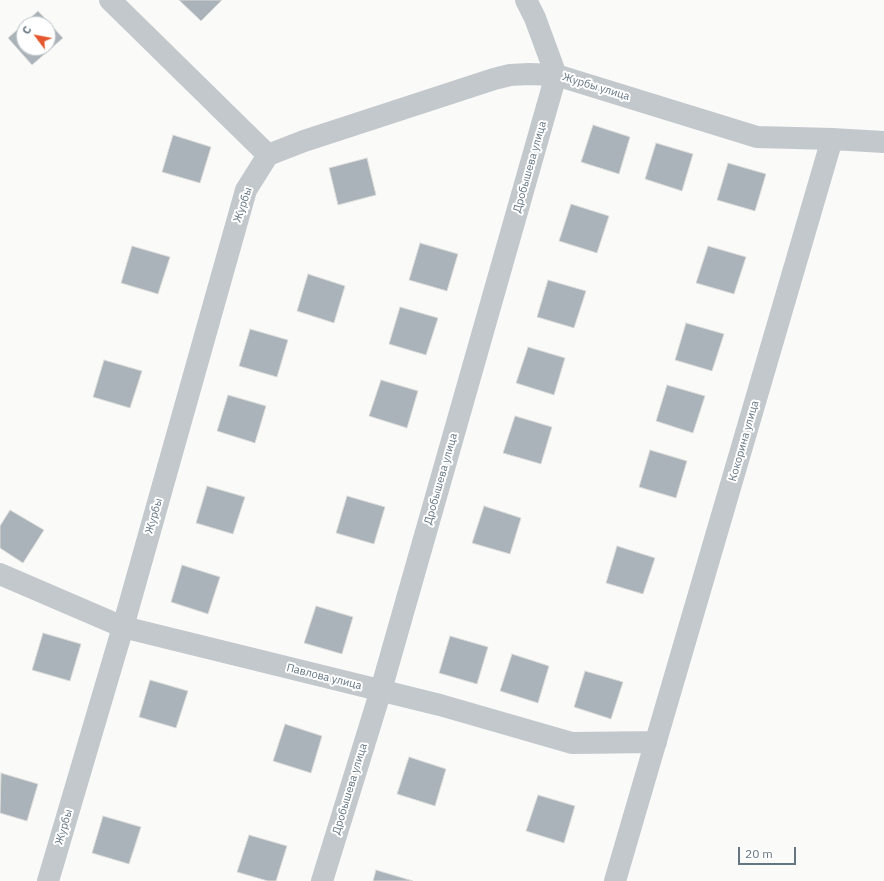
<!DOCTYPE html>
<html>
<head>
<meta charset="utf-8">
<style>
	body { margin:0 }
	#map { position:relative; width:884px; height:881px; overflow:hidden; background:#fafaf8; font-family:"IBM Plex Sans",sans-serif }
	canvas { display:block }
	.north { position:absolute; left:16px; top:16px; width:40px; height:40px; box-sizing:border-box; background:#fff; border:1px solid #c1c8cd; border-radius:50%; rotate:302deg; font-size:11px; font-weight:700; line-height:16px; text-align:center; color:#657683 }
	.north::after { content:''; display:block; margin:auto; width:14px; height:18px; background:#e4572e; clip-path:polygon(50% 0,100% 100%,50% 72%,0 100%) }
	.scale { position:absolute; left:738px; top:847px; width:58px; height:18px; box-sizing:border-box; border:2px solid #657683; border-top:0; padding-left:5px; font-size:12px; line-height:14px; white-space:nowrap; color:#657683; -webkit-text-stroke:3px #fff; paint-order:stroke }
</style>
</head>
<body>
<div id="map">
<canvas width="884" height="881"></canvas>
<div class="north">С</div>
<div class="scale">20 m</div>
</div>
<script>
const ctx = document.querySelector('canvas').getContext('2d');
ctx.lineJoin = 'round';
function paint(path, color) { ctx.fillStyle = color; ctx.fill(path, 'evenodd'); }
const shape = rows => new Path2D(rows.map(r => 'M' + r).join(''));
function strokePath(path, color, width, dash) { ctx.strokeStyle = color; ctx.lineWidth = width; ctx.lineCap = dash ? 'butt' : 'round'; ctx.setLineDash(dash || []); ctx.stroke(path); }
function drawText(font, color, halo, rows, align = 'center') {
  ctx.font = font + ' "IBM Plex Sans",sans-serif'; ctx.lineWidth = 4; ctx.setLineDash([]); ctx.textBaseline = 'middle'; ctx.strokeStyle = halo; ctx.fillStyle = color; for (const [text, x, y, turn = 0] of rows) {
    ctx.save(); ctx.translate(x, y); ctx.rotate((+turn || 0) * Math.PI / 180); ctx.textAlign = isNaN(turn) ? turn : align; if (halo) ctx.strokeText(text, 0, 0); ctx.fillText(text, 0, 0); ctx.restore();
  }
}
const building = shape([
	[179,0,222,0,201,21,179,0],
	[38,11,63,38,32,65,8,38,38,11],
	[24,24,48,24,48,48,24,48,24,24],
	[593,125,630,137,619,174,581,162,593,125],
	[173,135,211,147,200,183,162,172,173,135],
	[656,143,693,154,682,191,645,179,656,143],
	[367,158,376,195,338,205,329,168,367,158],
	[728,163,766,174,755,211,717,200,728,163],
	[571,204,609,216,597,253,559,241,571,204],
	[420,243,458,254,447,291,409,280,420,243],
	[132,246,170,257,158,294,121,283,132,246],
	[708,246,746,257,734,294,696,283,708,246],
	[308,274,345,286,334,323,297,311,308,274],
	[548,280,586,291,574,328,537,317,548,280],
	[400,307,438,318,426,355,389,344,400,307],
	[686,323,724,334,712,371,675,360,686,323],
	[250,329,288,340,277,377,239,366,250,329],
	[528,347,565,358,554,395,516,383,528,347],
	[104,360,142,371,130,408,93,397,104,360],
	[381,380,418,391,407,428,369,416,381,380],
	[667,385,705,396,693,433,656,421,667,385],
	[228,395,266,406,255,443,217,431,228,395],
	[515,416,552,427,541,464,503,453,515,416],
	[650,450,687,461,676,498,639,487,650,450],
	[207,486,245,497,233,534,196,523,207,486],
	[347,496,385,507,374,544,336,533,347,496],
	[484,506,521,518,510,554,472,543,484,506],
	[10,510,44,530,23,563,0,548,0,526,10,510],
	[617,546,655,558,643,594,606,583,617,546],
	[182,565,220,577,208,614,171,602,182,565],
	[316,606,353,617,342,654,304,643,316,606],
	[43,633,81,644,70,681,32,670,43,633],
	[450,636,488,647,477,684,439,673,450,636],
	[512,654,549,666,538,703,500,691,512,654],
	[585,671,623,682,611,719,574,707,585,671],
	[150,680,188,691,176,728,139,717,150,680],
	[285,724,322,736,311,773,273,761,285,724],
	[409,757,446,769,435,806,397,794,409,757],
	[1,773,38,784,27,821,0,813,1,773],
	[538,795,575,806,564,843,526,831,538,795],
	[103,816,141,827,129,864,92,853,103,816],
	[249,835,287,846,276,881,268,881,237,872,249,835],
	[376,870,413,881,373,881,376,870]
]);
paint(building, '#aab3b9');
strokePath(building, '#dcdcda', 1);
strokePath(shape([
	[110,0,268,155],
	[526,0,535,18,556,75],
	[268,155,304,141,494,79,510,75,529,74,556,75,757,137,832,139,884,142],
	[0,574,123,627,440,705,572,743,656,742],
	[48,881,123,627,246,190,268,155],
	[322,881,381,690,556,75],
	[615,881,832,139]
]), '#c3c8cc', 22);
drawText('11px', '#657683', '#fff', [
	["Журбы улица",596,87,17],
	["Дробышева улица",530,167,-74],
	["Журбы",243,205,-71],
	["Кокорина улица",744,441,-74],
	["Дробышева улица",441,479,-74],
	["Журбы",154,516,-74],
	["Павлова улица",324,677,14],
	["Дробышева улица",350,789,-73],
	["Журбы",64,827,-74]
]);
</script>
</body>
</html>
